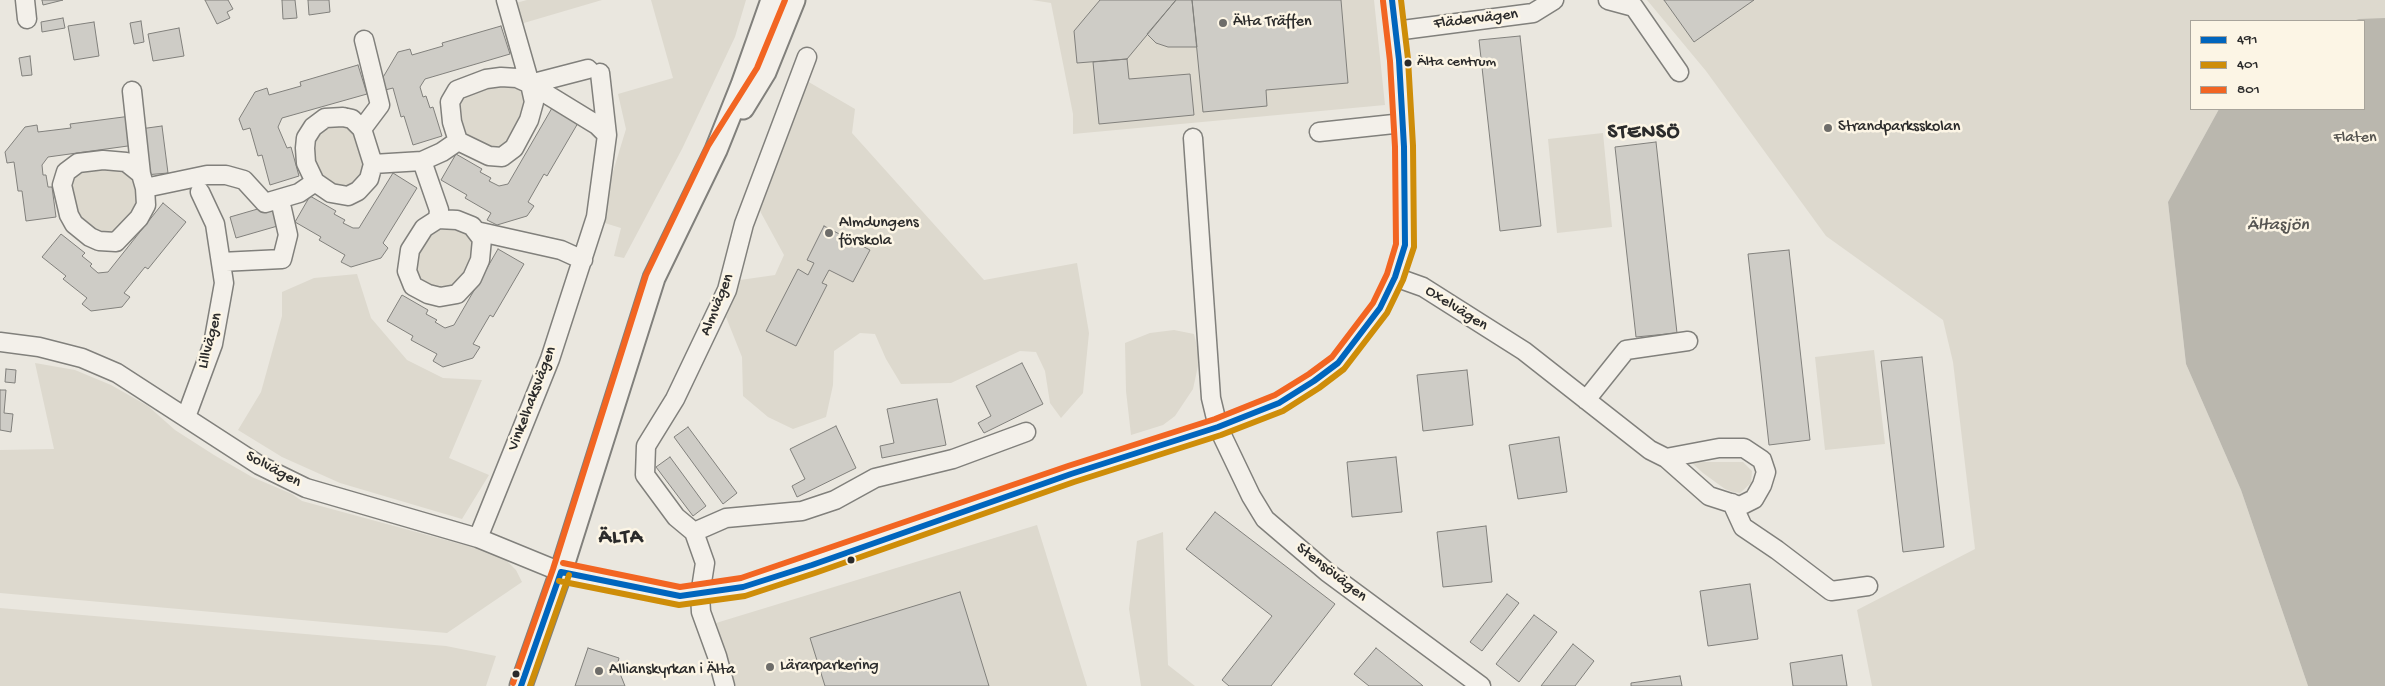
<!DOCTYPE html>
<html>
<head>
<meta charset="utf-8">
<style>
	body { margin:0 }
	#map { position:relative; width:2385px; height:686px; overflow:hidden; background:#eae7df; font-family:"Gochi Hand",sans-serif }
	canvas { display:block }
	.legend { position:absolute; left:2190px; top:20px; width:175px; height:90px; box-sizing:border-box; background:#fcf5e5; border:1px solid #a8a49b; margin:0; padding:6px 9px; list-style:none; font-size:15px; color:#2b2b2b }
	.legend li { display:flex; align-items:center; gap:10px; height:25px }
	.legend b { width:25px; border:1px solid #a8a49b }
</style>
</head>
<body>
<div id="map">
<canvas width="2385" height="686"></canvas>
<ul class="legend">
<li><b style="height:6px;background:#0065bd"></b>491</li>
<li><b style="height:6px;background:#ce8d09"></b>401</li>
<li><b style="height:6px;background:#f26522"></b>801</li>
</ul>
</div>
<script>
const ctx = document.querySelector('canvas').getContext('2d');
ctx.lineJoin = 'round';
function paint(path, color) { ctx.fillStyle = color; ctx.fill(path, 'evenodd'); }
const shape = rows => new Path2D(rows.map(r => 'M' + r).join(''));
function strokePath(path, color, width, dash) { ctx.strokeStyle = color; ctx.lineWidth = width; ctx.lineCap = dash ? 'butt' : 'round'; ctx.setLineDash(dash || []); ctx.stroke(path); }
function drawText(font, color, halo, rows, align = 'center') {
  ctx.font = font + ' "Gochi Hand",sans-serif'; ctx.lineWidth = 5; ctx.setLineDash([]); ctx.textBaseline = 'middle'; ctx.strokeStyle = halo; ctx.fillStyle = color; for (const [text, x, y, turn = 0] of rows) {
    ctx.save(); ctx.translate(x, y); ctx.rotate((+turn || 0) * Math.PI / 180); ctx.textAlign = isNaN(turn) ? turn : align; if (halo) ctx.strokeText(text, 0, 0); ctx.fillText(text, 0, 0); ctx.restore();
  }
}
paint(shape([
	[527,0,602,0,517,25,512,4],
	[651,0,746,0,735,37,682,149,624,258,614,256,621,228,598,221,626,129,618,94,673,78],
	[1032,0,1374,0,1385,105,1073,134,1073,114,1051,3],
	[1647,0,2385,0,2385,511,2364,109,2364,21,2191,21,2191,109,2219,109,2168,202,2186,364,2241,490,2308,686,1872,686,1857,610,1975,549,1953,362,1943,320,1826,236,1706,71],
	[807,81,855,109,852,133,984,280,1077,263,1089,333,1083,393,1061,418,1050,403,1045,371,1036,352,1020,351,951,383,901,384,886,359,875,334,860,333,834,351,833,385,826,417,793,429,768,417,743,396,742,357,726,317,740,280,775,275,784,255,760,211],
	[497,85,512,86,522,92,529,104,511,144,493,151,472,141,463,129,459,116,459,100,468,93],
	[343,123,360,138,366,174,345,193,314,174,310,142,315,134,330,124],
	[1603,133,1612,227,1557,233,1548,139],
	[94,167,127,169,137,181,141,193,137,207,108,242,90,237,65,191,70,179,83,169],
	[438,226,453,227,464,231,472,243,476,253,464,284,439,293,416,281,413,256,418,243],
	[357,274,371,318,407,360,443,378,482,380,449,458,489,475,462,519,340,483,282,457,238,430,261,392,282,316,282,292,314,278],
	[1174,330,1194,334,1198,351,1198,366,1193,389,1175,416,1163,425,1131,435,1126,391,1125,343,1150,333],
	[1874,350,1885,444,1825,450,1815,357],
	[35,363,75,370,111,385,148,406,175,430,214,455,252,477,292,494,302,501,501,555,516,570,522,582,447,633,0,593,0,450,54,449],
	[1691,462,1743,462,1752,471,1751,483,1740,493,1733,492,1725,489,1703,473],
	[1037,525,1087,686,736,686,716,623],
	[1163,532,1168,665,1195,686,1141,686,1129,609,1137,541],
	[0,608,446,646,496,656,486,686,0,686]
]), '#ddd9ce');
paint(shape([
	[2385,18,2385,686,2308,686,2241,490,2186,364,2168,202,2219,109,2364,109,2364,21,2353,21,2359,19]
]), '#bab7ae');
const building = shape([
	[42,0,63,0,43,5,42,0],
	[205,0,228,0,233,9,227,12,230,18,217,24,205,0],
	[282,0,295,0,297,18,283,19,282,0],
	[308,0,329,0,330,12,309,15,308,0],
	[1100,0,1176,0,1127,59,1077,63,1074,31,1100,0],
	[1176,0,1192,0,1197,47,1168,47,1156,43,1147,34,1176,0],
	[1192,0,1341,0,1348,83,1266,90,1267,106,1203,112,1192,0],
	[1664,0,1754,0,1694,42,1664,0],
	[63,18,65,28,42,32,41,22,63,18],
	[141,21,144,42,134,44,130,23,141,21],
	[94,22,99,56,74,60,68,26,94,22],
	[501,26,510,54,425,79,420,87,423,97,426,96,430,108,433,107,442,136,413,145,404,116,401,117,393,88,385,90,382,79,398,52,410,49,412,55,443,46,442,43,501,26],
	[179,28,184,56,153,61,148,34,179,28],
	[1520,36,1541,226,1500,231,1479,40,1520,36],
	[30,56,32,75,22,76,19,58,30,56],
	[1127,59,1129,79,1190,74,1194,115,1099,124,1093,62,1127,59],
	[358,65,367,94,282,118,278,127,287,148,291,147,299,176,270,185,262,155,258,156,250,128,243,130,239,119,255,92,267,88,269,95,301,86,300,82,358,65],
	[552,108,578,123,547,176,544,174,528,202,534,206,527,216,497,225,487,220,491,213,465,198,467,195,441,180,456,154,482,169,480,172,491,178,489,181,499,186,508,184,552,108],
	[131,116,135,145,48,157,42,165,43,175,46,175,48,187,52,187,56,217,26,221,22,191,18,191,14,162,7,163,5,152,25,127,37,125,38,132,71,128,70,124,131,116],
	[162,126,168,173,145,175,140,129,162,126],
	[1656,142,1677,333,1636,337,1615,147,1656,142],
	[393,173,417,188,383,243,388,248,381,258,351,267,341,262,345,255,319,240,321,237,295,222,310,196,336,211,334,214,345,220,343,223,353,228,359,228,393,173],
	[163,203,186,222,148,269,145,267,124,293,130,297,122,307,91,311,82,304,87,298,63,279,66,276,42,257,61,234,85,253,82,256,92,264,90,266,98,273,108,272,163,203],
	[275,204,281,225,236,238,230,217,275,204],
	[824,226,870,250,853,282,829,270,822,283,827,285,796,346,766,331,798,269,808,275,814,263,807,260,824,226],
	[498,249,524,264,493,317,490,315,473,344,480,347,473,358,443,367,433,361,437,354,411,340,413,336,387,321,402,295,428,310,426,314,437,320,435,322,445,328,454,325,498,249],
	[1789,250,1810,440,1769,445,1748,254,1789,250],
	[1922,357,1944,547,1903,552,1881,361,1922,357],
	[1022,363,1043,404,984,433,978,423,991,416,976,386,1022,363],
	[6,369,16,370,15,383,5,382,6,369],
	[1467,370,1473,425,1423,431,1417,375,1467,370],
	[0,390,6,390,4,413,13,414,11,432,0,430,0,390],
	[937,399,946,445,882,458,880,446,894,443,887,409,937,399],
	[836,426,856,468,797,497,792,486,805,479,790,449,836,426],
	[688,427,737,493,723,504,674,437,688,427],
	[1559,437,1567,492,1518,499,1509,445,1559,437],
	[670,457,706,506,693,516,656,467,670,457],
	[1396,457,1402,512,1352,517,1347,462,1396,457],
	[1215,512,1335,604,1271,686,1229,686,1222,680,1272,616,1186,549,1215,512],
	[1486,526,1492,582,1443,587,1437,532,1486,526],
	[1750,584,1758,639,1708,646,1700,591,1750,584],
	[960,592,989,686,825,686,810,638,960,592],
	[1507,594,1519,603,1482,651,1470,642,1507,594],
	[1534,615,1557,632,1519,682,1496,664,1534,615],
	[1573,644,1594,661,1575,686,1541,686,1573,644],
	[588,648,619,658,617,666,625,686,575,686,588,648],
	[1376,648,1422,685,1423,686,1369,686,1354,674,1376,648],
	[1842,655,1847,686,1793,686,1790,663,1842,655],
	[1680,676,1682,686,1631,686,1631,683,1680,676]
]);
paint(building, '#ceccc6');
strokePath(building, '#81807c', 1);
const minor = shape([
	[25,0,27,19],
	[506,0,530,84,588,69],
	[1608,0,1634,7,1679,72],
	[1395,31,1533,13,1554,0],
	[530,84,534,102,529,120,514,148,502,157,489,156,458,141,452,122,450,102,457,90,486,79,501,77,517,78,530,84,597,125,607,135],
	[132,91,141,174],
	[343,117,352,119,362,129,373,164,369,179,358,191,348,196,331,193,315,182,306,163,305,148,306,138,313,127,325,118,343,117],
	[362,129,380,105,364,40],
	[1319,132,1403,123],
	[1193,138,1211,398,1218,427,1251,496,1265,519,1327,572,1481,686],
	[103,160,126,162,141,174,145,188,146,205,139,218,116,242,99,241,90,237,74,224,69,215,62,185,66,172,78,163,103,160],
	[422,161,439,210,438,219],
	[373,164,422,161,442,152,458,141],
	[145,188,207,175,226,175,244,180,265,203,299,193,315,182],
	[438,219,457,220,472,226,482,239,480,260,472,278,457,294,440,297,428,294,413,286,407,271,410,250,424,228,438,219],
	[476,231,561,250,583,260],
	[221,262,282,259,288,235,280,200],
	[1395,277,1423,287,1524,351,1650,450,1666,458,1709,496,1740,506,1754,499,1762,485,1766,472,1762,460,1744,448,1719,448,1666,458],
	[0,342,39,347,82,358,117,373,259,465,306,488,478,538,561,572,680,596,743,587,812,565,1071,474,1218,427,1279,403,1314,381,1338,363,1380,308,1395,277,1405,245,1404,147,1399,60,1392,0],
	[1586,400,1626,350,1688,341],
	[186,417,213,344,224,283,215,224,200,192],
	[1732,503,1743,527,1777,550,1831,591,1868,586],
	[694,532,726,518,802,511,835,500,875,478,953,459,1026,432],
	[478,538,550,359,596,217,607,135,600,73],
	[725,686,717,656,701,612,700,595,705,563,694,532,676,517,645,475,646,446,675,399,727,290,744,224,807,57]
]);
const major = shape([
	[743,108,765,72,794,0],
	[521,686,561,572,654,278,716,150,742,85,772,0]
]);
strokePath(minor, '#81807c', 21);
strokePath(major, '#81807c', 25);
strokePath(minor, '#f3f0ea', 18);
strokePath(major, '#f3f0ea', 21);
strokePath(shape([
	[561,572,680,596,743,587,812,565,1071,474,1218,427,1279,403,1314,381,1338,363,1380,308,1395,277,1405,245,1404,147,1399,60,1392,0],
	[521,686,561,572]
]), '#0065bd', 6);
strokePath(shape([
	[559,581,679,605,745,596,815,573,1074,482,1221,435,1283,411,1319,388,1344,369,1387,313,1403,280,1414,247,1413,146,1408,59,1401,0],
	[530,686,569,575]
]), '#ce8d09', 6);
strokePath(shape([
	[563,563,680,587,741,578,1068,466,1215,419,1275,395,1309,374,1332,357,1373,303,1387,274,1396,244,1395,147,1390,61,1383,1],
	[513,683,553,569,646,275,708,146,757,68,785,0]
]), '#f26522', 6);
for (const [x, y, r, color] of [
	[1223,23,5,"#6e6d6a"],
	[1408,63,4.5,"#2b2b2b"],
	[1828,128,5,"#6e6d6a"],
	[829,233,5,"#6e6d6a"],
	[851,560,4.5,"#2b2b2b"],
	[770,667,5,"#6e6d6a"],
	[599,671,5,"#6e6d6a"],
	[516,674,4.5,"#2b2b2b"]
]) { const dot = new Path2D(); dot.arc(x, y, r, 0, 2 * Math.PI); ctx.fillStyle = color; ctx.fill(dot); strokePath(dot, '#fcf5e5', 2); }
drawText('15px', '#2b2b2b', '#fcf5e5', [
	["Älta centrum",1417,63]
], 'left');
drawText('16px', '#2b2b2b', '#fcf5e5', [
	["Flädervägen",1476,20,-7],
	["Almvägen",718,305,-68],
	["Oxelvägen",1456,309,32],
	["Lillvägen",211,341,-75],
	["Vinkelhaksvägen",533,399,-69],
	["Solvägen",273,470,28],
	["Stensövägen",1331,573,38]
]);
drawText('16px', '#2b2b2b', '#fcf5e5', [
	["Älta Träffen",1233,23],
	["Strandparksskolan",1838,128],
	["Almdungens",839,224],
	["förskola",839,242],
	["Lärarparkering",780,667],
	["Allianskyrkan i Älta",609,671]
], 'left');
drawText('16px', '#555450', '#fcf5e5', [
	["Flaten",2355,139]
]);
drawText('italic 18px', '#565552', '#fcf5e5', [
	["Ältasjön",2278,226]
]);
ctx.letterSpacing = '1px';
drawText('bold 21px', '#2b2b2b', '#fcf5e5', [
	["STENSÖ",1644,134],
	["ÄLTA",621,539]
]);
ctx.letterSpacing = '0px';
</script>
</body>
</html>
